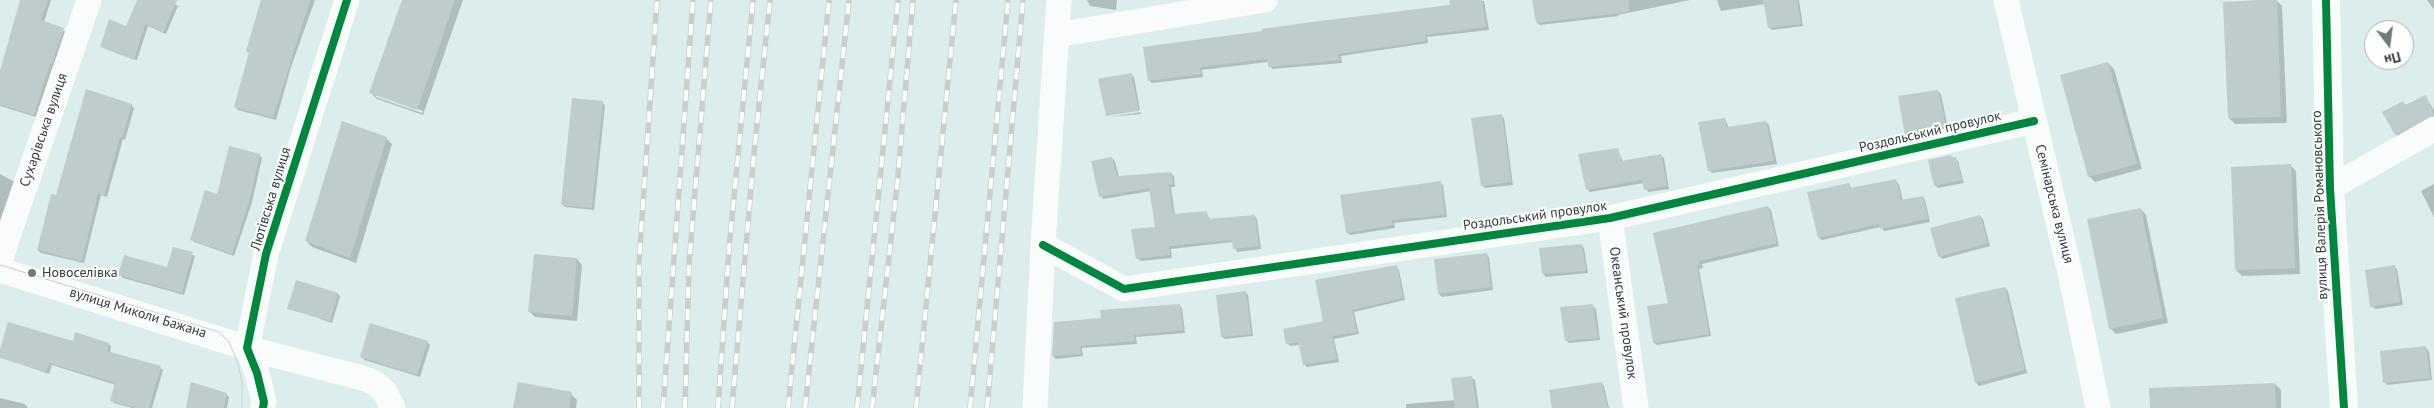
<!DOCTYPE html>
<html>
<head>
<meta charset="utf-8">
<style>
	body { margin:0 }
	#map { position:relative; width:2434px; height:408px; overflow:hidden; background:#dceded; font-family:"PT Sans",sans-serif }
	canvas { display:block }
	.north { position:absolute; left:2364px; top:20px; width:50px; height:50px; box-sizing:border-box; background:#fff; border:1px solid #adb1b1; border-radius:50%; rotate:165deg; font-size:14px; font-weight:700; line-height:20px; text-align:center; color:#323d3d }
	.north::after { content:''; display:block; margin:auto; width:18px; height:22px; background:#6e7b7b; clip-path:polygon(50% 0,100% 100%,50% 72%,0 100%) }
</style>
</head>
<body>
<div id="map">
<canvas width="2434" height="408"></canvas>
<div class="north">Пн</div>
</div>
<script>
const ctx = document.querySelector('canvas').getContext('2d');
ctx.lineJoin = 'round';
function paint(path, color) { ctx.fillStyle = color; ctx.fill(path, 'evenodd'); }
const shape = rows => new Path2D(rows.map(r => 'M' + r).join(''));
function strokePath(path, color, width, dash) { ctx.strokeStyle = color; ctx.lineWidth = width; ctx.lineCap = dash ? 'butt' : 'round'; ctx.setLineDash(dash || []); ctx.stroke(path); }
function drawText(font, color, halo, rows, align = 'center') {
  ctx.font = font + ' "PT Sans",sans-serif'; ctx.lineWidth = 4; ctx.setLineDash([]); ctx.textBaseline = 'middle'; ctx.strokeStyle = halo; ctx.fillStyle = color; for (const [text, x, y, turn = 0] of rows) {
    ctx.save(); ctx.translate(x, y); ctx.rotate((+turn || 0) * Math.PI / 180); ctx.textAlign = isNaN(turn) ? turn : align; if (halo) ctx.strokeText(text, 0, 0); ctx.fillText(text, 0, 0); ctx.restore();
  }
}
paint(shape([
	[22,0,51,0,44,22,66,32,55,66,53,66,36,117,0,106,0,74],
	[138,0,168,0,178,6,166,34,148,26,137,60,102,47,126,27],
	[262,0,315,0,291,67,276,120,238,110,235,107,250,54,247,51],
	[404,0,463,0,423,115,377,99,371,93],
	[376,94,423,111,422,113,376,97],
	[1087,0,1117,0,1116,10,1090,6],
	[1466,0,1484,1,1489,30,1427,37,1428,43,1341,56,1342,63,1272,69,1268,62,1202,70,1203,77,1152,83,1149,80,1264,32,1451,6],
	[1533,0,1690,0,1618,15,1619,16,1540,25,1537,23],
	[1717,0,1799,0,1803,26,1772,30,1769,27,1765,4,1721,11],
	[2276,0,2282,6,2287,123,2235,124,2229,118],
	[2427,0,2434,0,2434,9,2432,7],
	[2108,63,2114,69,2142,169,2095,182,2089,176],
	[1131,74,1134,77,1140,110,1107,115],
	[1938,91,1941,94,1948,129,1909,138,1907,135,1899,97],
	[2425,96,2434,110,2434,118,2398,137,2396,134,2403,103,2406,105],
	[602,102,605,105,594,210,565,207,562,204],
	[131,105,134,108,125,140,123,139,107,197,101,195,84,263,41,253,38,250,57,197],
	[1141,112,1141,114,1108,117],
	[1501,116,1504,118,1513,185,1485,188,1482,185],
	[1725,119,1729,128,1766,122,1769,125,1777,164,1712,173,1709,170],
	[386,138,392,144,356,263,312,247,306,241],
	[1618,150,1623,162,1661,155,1664,158,1669,189,1648,192,1644,183,1590,192,1587,189],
	[259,155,262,158,252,202,234,256,194,242,191,239,218,196],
	[1951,156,1958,161,1964,183,1938,188,1935,185],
	[1112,158,1115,161,1119,177,1171,173,1174,176,1175,187,1171,187,1175,215,1206,212,1210,220,1255,216,1257,219,1261,249,1237,252,1233,242,1171,249,1172,258,1140,261,1138,258,1156,228,1151,191,1103,199,1101,196],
	[2290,165,2296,171,2300,274,2242,276,2236,270],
	[0,174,15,182,0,226],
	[1896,181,1899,184,1903,201,1923,197,1925,200,1930,222,1884,231,1881,227,1822,240,1819,238,1849,184,1852,189],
	[1440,183,1443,185,1447,217,1394,223,1395,228,1350,235,1347,232],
	[2434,184,2434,217,2421,191],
	[1768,207,1771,210,1779,246,1702,264,1703,268,1699,269,1711,336,1657,345,1654,343,1670,304,1655,234],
	[2141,209,2146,215,2168,323,2116,334,2110,328],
	[1980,216,1983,219,1990,246,1942,259,1940,256],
	[1581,245,1584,248,1588,273,1546,277,1543,274],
	[174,248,195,256,184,295,123,278,120,275,168,269],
	[1486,254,1489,257,1493,290,1442,297,1439,294,1435,260],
	[577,259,582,265,577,321,535,317,529,311],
	[2394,266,2397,269,2403,305,2375,309,2372,306],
	[1396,267,1399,270,1405,300,1354,312,1359,334,1334,339,1339,362,1307,367,1304,364,1300,345,1290,346,1287,343,1325,322],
	[2005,288,2008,291,2027,373,1979,386,1976,383,1957,299],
	[1246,293,1248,295,1253,336,1225,339,1222,337],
	[338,294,340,297,332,323,289,308],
	[1179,305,1182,308,1185,333,1136,337,1137,344,1082,348,1083,356,1056,359,1053,356,1055,323,1102,319],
	[1593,306,1596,309,1600,340,1569,343,1566,340],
	[427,342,430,345,420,377,364,360,362,357],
	[73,343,109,344,111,347,110,353,160,368,163,370,152,408,132,408,114,403,111,400,116,385,52,365,49,374,0,357,0,354],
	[2426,348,2429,351,2432,380,2387,385,2385,382],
	[1472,378,1475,380,1479,408,1406,408,1406,404,1456,400],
	[1601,383,1604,386,1609,408,1554,408],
	[2275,384,2281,390,2281,408,2152,408],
	[226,394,229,397,227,408,187,408],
	[571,394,577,400,576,408,514,408],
	[0,398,25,404,28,408,0,408]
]), '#0003');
paint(shape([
	[20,0,48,0,41,20,64,28,52,64,50,64,34,115,0,105,0,71],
	[137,0,177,0,163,33,145,24,134,60,100,47,109,19,126,26],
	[261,0,310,0,273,118,234,107,249,52,246,51],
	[402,0,455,0,417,110,369,93],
	[1449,0,1482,0,1486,27,1425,35,1426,41,1338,54,1340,60,1268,67,1267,59,1200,67,1201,74,1148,81,1143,47,1262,31,1262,29,1312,22,1450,5],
	[1532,0,1629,0,1629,12,1536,23],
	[1763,0,1797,0,1801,24,1768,28],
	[2259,0,2277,0,2281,117,2228,118,2223,2],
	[2108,62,2137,164,2088,177,2060,75],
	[1131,73,1139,111,1106,116,1098,79],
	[86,89,132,104,122,138,120,137,104,195,98,193,82,261,37,250,51,194,56,195],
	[1938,90,1946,126,1905,135,1898,96],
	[2426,95,2434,115,2395,135,2382,112,2403,101,2405,105],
	[572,98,603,101,592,208,561,205],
	[1502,114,1511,182,1481,186,1471,118],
	[1725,118,1727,127,1766,121,1774,161,1708,171,1698,122],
	[342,121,387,137,350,258,305,241],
	[229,146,260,154,250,199,232,254,190,240,205,190,217,194],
	[1618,148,1621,161,1661,154,1667,186,1644,190,1642,180,1586,190,1578,154],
	[1951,155,1952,158,1956,157,1962,180,1934,186,1928,160],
	[1112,157,1117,176,1171,172,1173,184,1169,185,1173,214,1207,211,1208,219,1255,215,1259,246,1233,249,1232,240,1169,246,1170,255,1136,259,1131,229,1155,227,1149,188,1099,197,1091,161],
	[2291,164,2295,268,2235,270,2231,167],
	[1896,179,1901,200,1923,196,1928,219,1880,229,1879,224,1818,238,1807,192,1849,183,1850,188],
	[1441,181,1445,215,1392,220,1393,225,1346,233,1340,195],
	[1768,206,1777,243,1699,261,1700,265,1697,266,1709,334,1653,343,1647,306,1668,303,1653,233],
	[2141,208,2163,318,2109,329,2087,219],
	[1980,215,1988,243,1938,257,1930,228],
	[1582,244,1586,271,1542,274,1539,248],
	[173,247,193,252,182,293,118,275,124,255,167,267],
	[1487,253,1491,287,1438,294,1434,259],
	[534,254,577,258,572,316,528,312],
	[1397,265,1403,298,1352,310,1357,332,1332,336,1337,359,1303,365,1298,342,1286,344,1283,329,1323,321,1315,280],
	[2395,265,2400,302,2370,307,2365,270],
	[296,280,338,293,330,321,287,309],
	[2005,287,2025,370,1975,383,1955,298],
	[1246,291,1251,334,1221,337,1216,295],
	[1180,304,1183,330,1134,335,1135,341,1080,346,1081,354,1052,356,1054,322,1101,318,1100,310],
	[1593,304,1598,338,1565,341,1560,307],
	[8,322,73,341,75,332,109,343,107,351,161,366,149,408,137,408,110,401,115,383,49,363,46,372,0,358,0,349],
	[370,323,428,341,417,375,360,357],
	[2426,346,2430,378,2383,383,2380,351],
	[1472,376,1477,408,1455,408,1451,378],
	[191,382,227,393,224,408,186,408],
	[518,382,572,392,569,408,513,408],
	[1602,382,1608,408,1552,408,1549,390],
	[2275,383,2276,408,2150,408,2149,388]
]), '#bfccce');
strokePath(shape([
	[2006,0,2071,277,2098,408],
	[1056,35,1265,0],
	[2330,188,2434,129],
	[1610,218,1636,408],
	[1043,245,1124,289,1610,218,2034,121],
	[0,260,89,0],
	[0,270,247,348,362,378,375,383,385,392,393,408],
	[263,408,264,402,257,373,247,348,266,254,347,0],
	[1035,408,1043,245,1059,0]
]), '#fafcfc', 25);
strokePath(shape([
	[2326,0,2330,188,2344,408]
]), '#fafcfc', 28);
strokePath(shape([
	[0,265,219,332,229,342,238,363,242,383,242,408]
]), '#cacece', 1);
const rail = shape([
	[639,408,639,262,657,0],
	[663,408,693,0],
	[685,408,689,264,711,0],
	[718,408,729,249,753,0],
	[732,408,754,153,770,0],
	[788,408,829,0],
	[805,408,849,0],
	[857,408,898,0],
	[872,408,897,186,913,0],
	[916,408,956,0],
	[970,408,1008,0],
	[987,408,1023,0]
]);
strokePath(rail, '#cacece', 5.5);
strokePath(rail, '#fff', 4, [11]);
strokePath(shape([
	[2326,0,2330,188,2344,408],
	[1043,245,1124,289,1610,218,2034,121],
	[263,408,264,402,257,373,247,348,266,254,347,0]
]), '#00873e', 8);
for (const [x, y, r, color] of [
	[32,273,5,"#6e7b7b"]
]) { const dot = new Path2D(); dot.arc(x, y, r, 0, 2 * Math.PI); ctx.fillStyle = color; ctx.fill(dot); strokePath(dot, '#fff', 2); }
drawText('14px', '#323d3d', '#fff', [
	["Сухарівська вулиця",44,130,-71],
	["Роздольський провулок",1930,132,-13],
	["Лютівська вулиця",271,199,-73],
	["Семінарська вулиця",2054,204,76],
	["вулиця Валерія Романовського",2320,205,-92],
	["Роздольський провулок",1535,216,-8],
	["вулиця Миколи Бажана",138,313,17],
	["Океанський провулок",1623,313,82]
]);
drawText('14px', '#323d3d', '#fff', [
	["Новоселівка",42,273]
], 'left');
</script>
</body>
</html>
